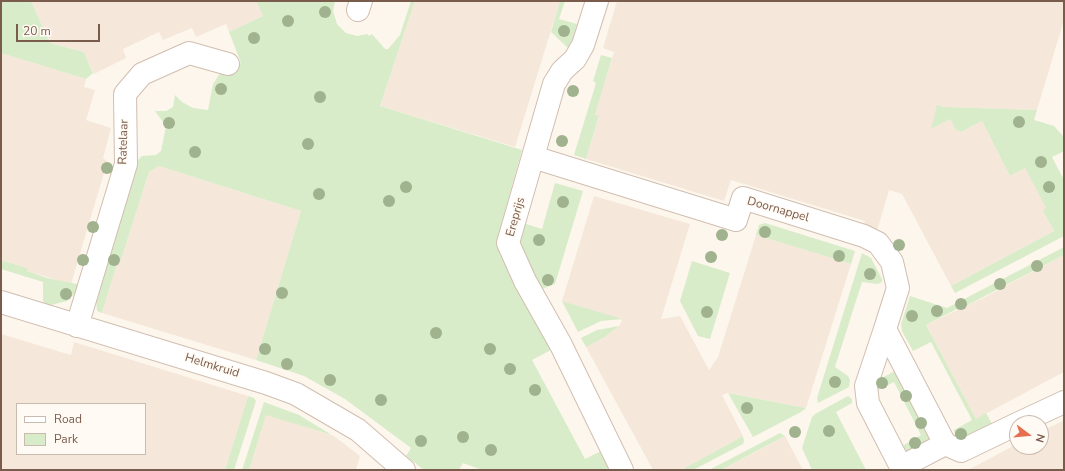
<!DOCTYPE html>
<html>
<head>
<meta charset="utf-8">
<style>
	body { margin:0 }
	#map { position:relative; width:1065px; height:471px; overflow:hidden; background:#fdf6ec; font-family:"Nunito Sans",sans-serif }
	canvas { display:block }
	.frame { position:absolute; inset:0; border:2px solid #7a5c4d; pointer-events:none }
	.legend { position:absolute; left:16px; top:403px; width:130px; height:52px; box-sizing:border-box; background:#fffaf3; border:1px solid #cabbb1; margin:0; padding:5px 7px; list-style:none; font-size:12px; color:#7a5c4d }
	.legend li { display:flex; align-items:center; gap:8px; height:20px }
	.legend b { width:20px; border:1px solid #cabbb1 }
	.north { position:absolute; left:1009px; top:415px; width:40px; height:40px; box-sizing:border-box; background:#fffaf3; border:1px solid #cabbb1; border-radius:50%; rotate:106deg; font-size:11px; font-weight:700; line-height:16px; text-align:center; color:#7a5c4d }
	.north::after { content:''; display:block; margin:auto; width:14px; height:18px; background:#e76f51; clip-path:polygon(50% 0,100% 100%,50% 72%,0 100%) }
	.scale { position:absolute; left:16px; top:24px; width:84px; height:18px; box-sizing:border-box; border:2px solid #7a5c4d; border-top:0; padding-left:5px; font-size:12px; line-height:14px; white-space:nowrap; color:#7a5c4d; -webkit-text-stroke:3px #fffaf3; paint-order:stroke }
</style>
</head>
<body>
<div id="map">
<canvas width="1065" height="471"></canvas>
<div class="frame"></div>
<ul class="legend">
<li><b style="height:5px;background:#fff"></b>Road</li>
<li><b style="height:11px;background:#d8ecc9"></b>Park</li>
</ul>
<div class="north">N</div>
<div class="scale">20 m</div>
</div>
<script>
const ctx = document.querySelector('canvas').getContext('2d');
ctx.lineJoin = 'round';
function paint(path, color) { ctx.fillStyle = color; ctx.fill(path, 'evenodd'); }
const shape = rows => new Path2D(rows.map(r => 'M' + r).join(''));
function strokePath(path, color, width, dash) { ctx.strokeStyle = color; ctx.lineWidth = width; ctx.lineCap = dash ? 'butt' : 'round'; ctx.setLineDash(dash || []); ctx.stroke(path); }
function drawText(font, color, halo, rows, align = 'center') {
  ctx.font = font + ' "Nunito Sans",sans-serif'; ctx.lineWidth = 3; ctx.setLineDash([]); ctx.textBaseline = 'middle'; ctx.strokeStyle = halo; ctx.fillStyle = color; for (const [text, x, y, turn = 0] of rows) {
    ctx.save(); ctx.translate(x, y); ctx.rotate((+turn || 0) * Math.PI / 180); ctx.textAlign = isNaN(turn) ? turn : align; if (halo) ctx.strokeText(text, 0, 0); ctx.fillText(text, 0, 0); ctx.restore();
  }
}
paint(shape([
	[31,1,256,1,263,16,229,32,226,24,196,37,192,28,163,40,159,32,123,49,126,58,94,74,84,52,50,43],
	[415,1,560,1,515,147,380,106],
	[617,1,1064,1,1064,20,1037,110,945,107,937,105,950,119,956,130,961,132,982,121,1010,176,1025,168,1047,209,1043,211,1054,231,951,286,902,194,889,190,877,231,863,227,865,221,731,180,724,201,586,159,599,117,595,115,614,52,603,48],
	[1,53,86,79,84,87,95,90,86,120,111,128,103,158,107,161,104,173,71,284,26,271,27,268,1,260],
	[159,166,301,211,256,360,102,313,118,259,121,260,149,172],
	[594,196,690,224,661,319,680,316,709,370,718,357,756,235,851,264,806,408,728,393,722,395,743,436,681,470,653,470,586,347,605,337,619,326,622,320,562,301],
	[1064,255,1064,372,976,419,926,325,985,297],
	[1,334,71,355,74,342,248,396,225,470,1,470],
	[17,404,145,404,145,454,17,454],
	[266,414,334,436,360,456,356,470,249,470],
	[1064,420,1064,470,968,470,1017,444,1017,447,1041,447,1041,432],
	[785,436,803,470,721,470,767,446]
]), '#f5e8da');
paint(shape([
	[1,1,31,1,50,43,84,52,93,73,86,79,1,53],
	[256,1,335,1,333,11,337,24,346,33,357,36,368,34,369,36,372,34,385,49,388,49,400,35,411,1,415,1,380,106,522,150,501,225,499,244,501,257,551,350,532,360,585,459,605,449,611,470,482,470,463,463,459,470,424,470,406,456,411,448,345,399,304,376,256,360,301,211,159,166,149,172,121,260,118,260,102,313,97,311,96,301,130,189,135,163,142,156,156,155,161,151,166,126,155,111,166,111,173,107,175,95,182,102,193,108,208,110,213,84,221,72,241,63,229,32,263,16],
	[560,1,565,1,559,19,577,24,569,49,551,32],
	[601,55,612,58,595,115,599,116,586,159,574,155,596,83,593,81],
	[937,105,945,107,1037,110,1034,120,1054,126,1064,137,1064,151,1052,157,1064,180,1064,236,955,293,951,286,1054,231,1043,211,1046,208,1025,168,1010,176,982,121,961,132,956,130,950,119,931,129],
	[555,183,583,191,555,284,542,289,522,252,520,235,523,223,542,229],
	[765,223,855,251,851,264,756,235,759,225],
	[1064,247,1064,255,958,310,957,309,926,325,976,419,986,413,992,424,962,440,955,437,954,430,972,420,931,342,913,351,902,331,901,324,910,296,947,308],
	[862,253,871,258,882,279,882,282,878,284,862,282,835,367,848,376,850,380,849,387,818,403,817,398],
	[1,260,27,268,27,271,47,278,77,284,79,286,77,291,67,301,51,305,45,304,43,301,43,282,1,269],
	[692,261,730,273,710,339,698,336,680,301],
	[562,301,622,319,601,321,578,332],
	[619,326,605,337,586,347,581,338,597,330],
	[895,371,931,439,908,451,904,449,904,445,921,435,894,382,876,391,872,383],
	[728,393,806,408,801,412,753,437],
	[248,396,254,398,256,401,234,470,225,470],
	[848,396,852,399,852,403,836,412,866,470,812,470,802,448,812,417,815,414],
	[264,402,299,415,332,435,266,415,249,470,242,470],
	[780,433,785,436,721,470,709,470],
	[743,436,744,441,743,444,693,470,681,470]
]), '#d8ecc9');
const street = shape([
	[597,1,583,45,575,59,562,71,554,84,508,243,525,281,561,345,622,470],
	[358,10,361,1],
	[533,157,736,220,743,198,864,236,878,243,892,262,898,288,885,329,945,444,961,451,1017,424],
	[1,302,266,383,296,394,358,430,404,470],
	[77,326,126,164,125,94,142,74,189,53,228,64],
	[885,329,866,386,868,403,901,467,945,444],
	[1019,423,1064,402]
]);
strokePath(street, '#d1beb0', 24);
strokePath(street, '#fff', 22);
ctx.fillStyle = '#a0b28e';
for (const [x, y] of [
	[325,12],
	[288,21],
	[564,31],
	[254,38],
	[221,89],
	[573,91],
	[320,97],
	[1019,122],
	[169,123],
	[562,141],
	[308,144],
	[195,152],
	[1041,162],
	[107,168],
	[406,187],
	[1049,187],
	[319,194],
	[389,201],
	[563,202],
	[93,227],
	[765,232],
	[722,235],
	[539,240],
	[899,245],
	[839,256],
	[711,257],
	[83,260],
	[114,260],
	[1037,266],
	[870,274],
	[548,280],
	[1000,284],
	[282,293],
	[66,294],
	[961,304],
	[937,311],
	[707,312],
	[912,316],
	[436,333],
	[265,349],
	[490,349],
	[287,364],
	[510,369],
	[330,380],
	[835,382],
	[882,383],
	[535,390],
	[906,396],
	[381,400],
	[747,408],
	[921,423],
	[829,431],
	[795,432],
	[961,434],
	[463,437],
	[421,441],
	[915,443],
	[491,450]
]) { ctx.beginPath(); ctx.arc(x, y, 6, 0, 2 * Math.PI); ctx.fill(); }
drawText('12px', '#7a5c4d', '#fffaf3', [
	["Ratelaar",124,142,-88],
	["Doornappel",778,210,16],
	["Ereprijs",516,217,-74],
	["Helmkruid",212,366,17]
]);
</script>
</body>
</html>
